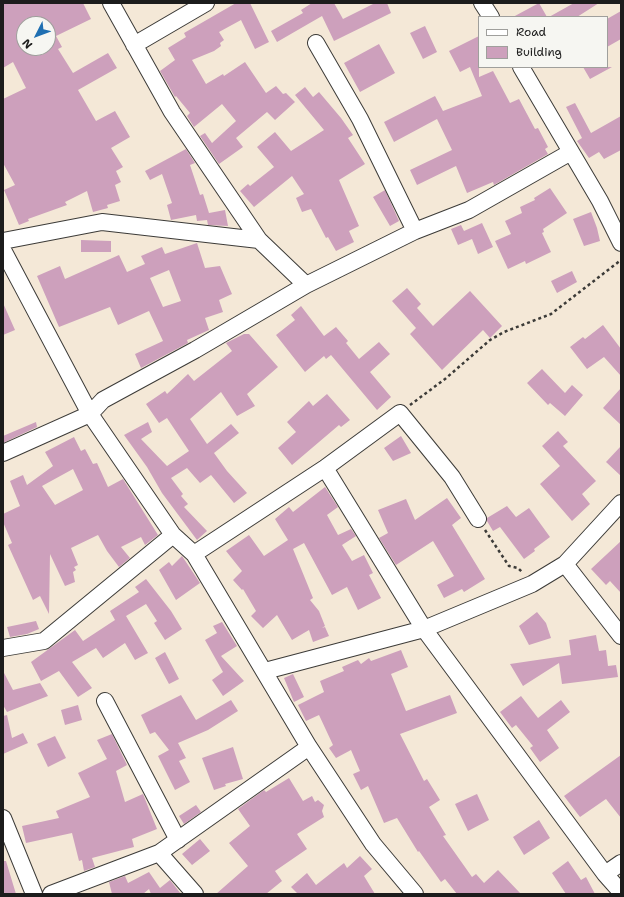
<!DOCTYPE html>
<html>
<head>
<meta charset="utf-8">
<style>
	body { margin:0 }
	#map { position:relative; width:624px; height:897px; overflow:hidden; background:#f4e8d7; font-family:"Shantell Sans",sans-serif }
	canvas { display:block }
	.frame { position:absolute; inset:0; border:4px solid #1c1c1c; pointer-events:none }
	.legend { position:absolute; left:478px; top:16px; width:130px; height:52px; box-sizing:border-box; background:#f6f6f2; border:1px solid #9f9f9c; margin:0; padding:5px 7px; list-style:none; font-size:12px; color:#1c1c1c }
	.legend li { display:flex; align-items:center; gap:8px; height:20px }
	.legend b { width:20px; border:1px solid #9f9f9c }
	.north { position:absolute; left:16px; top:16px; width:40px; height:40px; box-sizing:border-box; background:#f6f6f2; border:1px solid #9f9f9c; border-radius:50%; rotate:228deg; font-size:11px; font-weight:700; line-height:16px; text-align:center; color:#1c1c1c }
	.north::after { content:''; display:block; margin:auto; width:14px; height:18px; background:#1f6fb2; clip-path:polygon(50% 0,100% 100%,50% 72%,0 100%) }
</style>
</head>
<body>
<div id="map">
<canvas width="624" height="897"></canvas>
<div class="frame"></div>
<ul class="legend">
<li><b style="height:5px;background:#fff"></b>Road</li>
<li><b style="height:11px;background:#cda0bc"></b>Building</li>
</ul>
<div class="north">N</div>
</div>
<script>
const ctx = document.querySelector('canvas').getContext('2d');
ctx.lineJoin = 'round';
function paint(path, color) { ctx.fillStyle = color; ctx.fill(path, 'evenodd'); }
const shape = rows => new Path2D(rows.map(r => 'M' + r).join(''));
function strokePath(path, color, width, dash) { ctx.strokeStyle = color; ctx.lineWidth = width; ctx.lineCap = dash ? 'butt' : 'round'; ctx.setLineDash(dash || []); ctx.stroke(path); }
paint(shape([
	[3,3,83,3,91,19,56,36,62,47,58,49,73,73,108,53,117,68,78,90,96,121,115,111,130,137,111,148,123,167,116,171,121,182,115,185,120,201,107,205,108,208,93,212,87,191,65,202,67,205,28,219,29,221,19,225,4,190,15,185,3,163,3,99,26,88,13,62,3,68],
	[24,24,48,24,48,48,24,48],
	[236,3,250,3,269,42,255,49,241,20,219,32,224,40,220,43,221,46,214,51,192,60,206,84,223,74,224,76,245,62,266,93,276,86,283,94,286,93,295,102,275,120,267,112,236,138,243,147,219,164,200,136,205,133,212,143,236,121,222,104,194,127,187,116,190,113,176,96,175,97,160,71,175,60,168,48,186,37,184,33],
	[312,3,334,3,343,19,375,3,387,3,391,13,334,41,322,16,277,42,271,31,303,13,301,10],
	[539,3,547,17,513,17],
	[574,3,599,3,577,17,549,17],
	[621,11,621,39,607,47,607,19],
	[425,26,437,52,423,59,410,33],
	[479,36,479,77,493,71,510,103,519,99,535,129,538,128,548,147,545,149,548,154,494,185,493,182,467,193,456,166,417,185,410,170,452,150,437,119,394,142,384,122,435,96,443,111,482,96,470,67,460,72,449,51],
	[379,44,395,73,360,92,344,63],
	[583,67,612,67,590,79],
	[305,87,313,97,319,92,341,118,353,135,348,138,365,164,339,180,359,226,349,231,354,242,336,251,328,237,326,238,311,209,302,212,296,198,304,194,292,176,254,207,240,191,248,184,250,186,274,167,257,147,275,132,291,151,324,130,295,95],
	[575,103,591,133,621,116,621,150,604,159,599,152,589,158,577,141,582,138,566,107],
	[186,149,195,163,190,165,200,195,203,194,209,213,225,210,228,226,208,225,207,220,197,221,196,215,171,220,167,205,172,203,162,174,150,180,145,171],
	[550,188,567,213,543,229,544,232,542,233,551,252,526,264,525,261,508,269,495,241,511,234,505,221,522,213,520,207,535,200,534,198],
	[385,190,399,221,390,226,373,197],
	[591,212,597,228,600,241,584,246,573,219],
	[482,223,493,247,478,254,472,239,458,245,451,229,461,225,464,231],
	[81,240,111,241,111,252,81,252],
	[197,243,205,268,220,266,232,294,219,300,223,312,205,318,209,330,187,340,188,343,141,368,135,354,163,341,149,311,118,325,110,307,59,327,37,276,60,266,65,279,119,255,127,272,145,264,141,256,162,247,165,254],
	[169,270,181,301,163,307,150,278],
	[572,271,577,282,557,293,551,281],
	[407,288,421,304,417,308,433,326,470,291,502,326,490,338,483,330,442,370,410,334,416,328,392,301],
	[3,303,15,330,3,335],
	[301,306,324,336,336,327,348,341,346,343,359,359,379,342,390,354,370,372,391,397,377,410,331,355,326,359,324,356,305,372,276,335,295,320,291,315],
	[603,325,621,349,621,376,604,357,587,369,570,347,583,337,585,339],
	[244,334,249,334,278,367,247,394,255,406,237,416,221,392,190,419,207,444,231,424,239,433,214,453,227,471,247,493,234,503,211,475,200,483,187,468,171,478,183,494,181,496,188,504,184,507,207,531,197,540,162,493,147,467,124,435,148,422,152,432,141,439,167,466,189,451,167,418,159,423,146,404,165,391,167,394,188,374,194,381,232,351,226,343],
	[542,369,565,393,572,385,583,395,565,416,550,403,548,405,527,383],
	[621,388,621,425,603,408],
	[327,394,350,420,341,427,339,425,292,465,278,448,296,432,287,422,309,401,313,406],
	[36,422,37,427,3,443,3,436],
	[558,431,568,442,563,446,596,481,582,494,590,504,572,521,540,484,560,466,542,446],
	[401,436,411,453,393,461,384,448],
	[74,437,81,451,85,449,93,464,97,463,108,487,123,479,158,535,145,545,141,537,121,547,130,558,119,567,107,551,98,535,71,548,78,565,74,567,76,570,73,572,75,582,65,586,50,554,49,614,40,596,33,600,8,545,12,543,3,522,3,514,20,506,10,481,23,475,27,485,53,466,45,452],
	[73,469,83,490,55,505,42,486],
	[621,446,621,476,606,462],
	[325,487,338,507,327,515,338,535,351,529,356,536,342,545,352,561,364,555,373,573,369,575,381,598,358,610,347,587,332,595,304,543,293,549,313,598,310,600,319,611,325,626,322,628,325,627,329,636,313,642,309,630,292,640,277,615,263,628,251,616,256,611,243,589,242,590,233,580,242,571,226,551,249,535,264,556,288,540,275,519,289,507,293,512],
	[447,498,461,518,452,525,485,579,464,592,462,589,444,598,437,585,454,576,433,541,396,565,379,538,388,533,378,510,406,499,415,520],
	[507,506,516,517,529,508,550,537,534,549,535,551,524,559,500,527,493,531,487,521,487,518],
	[621,541,621,593,610,581,606,585,591,569],
	[182,556,200,583,176,600,159,570,169,562,172,566],
	[146,579,171,611,182,629,165,640,154,623,157,621,146,604,126,616,148,653,135,660,125,643,103,658,96,648,72,662,92,688,78,697,59,671,41,681,31,662,75,630,83,641,115,620,110,611,139,592,135,587],
	[537,612,546,623,551,638,529,645,519,626],
	[36,621,39,629,27,634,10,637,7,627],
	[222,622,237,646,221,656,244,681,223,696,212,680,223,672,205,640,217,633,213,626],
	[596,635,599,651,606,650,608,666,616,665,618,677,562,684,559,663,523,686,510,664,571,655,569,640],
	[401,650,408,667,391,674,406,711,450,695,457,713,400,734,424,781,427,779,440,800,429,807,446,835,443,836,472,877,476,874,484,883,498,870,521,894,457,894,445,879,441,882,419,851,418,852,397,818,384,823,368,786,361,790,353,774,360,771,351,750,336,758,329,748,333,745,319,715,306,721,298,705,324,692,320,681,344,671,342,667,358,660,361,664,369,658,371,661],
	[165,652,179,679,169,684,155,658],
	[3,671,13,690,40,683,48,696,7,712,3,705],
	[293,674,304,697,294,702,284,678],
	[181,695,196,720,231,700,238,711,208,730,178,743,186,758,179,761,190,782,175,790,158,756,169,750,155,732,150,734,141,715],
	[521,696,538,718,561,700,570,712,547,730,559,748,540,762,530,748,533,746,516,725,512,728,500,712],
	[78,705,82,720,65,725,61,710],
	[7,715,12,738,23,733,28,743,3,754,3,716],
	[112,734,127,765,116,771,125,802,143,794,157,829,132,839,134,847,92,858,95,867,84,871,82,860,79,861,72,833,26,843,22,826,59,818,56,811,90,797,78,773,107,759,97,740],
	[55,736,66,758,48,767,37,744],
	[233,747,243,779,225,784,226,786,214,790,202,758],
	[621,755,621,818,606,799,580,817,564,796],
	[289,778,303,801,312,796,315,802,318,800,324,805,322,811,324,817,297,834,307,849,275,871,282,881,266,894,216,894,248,866,229,843,250,826,238,809,264,790,266,792],
	[477,794,489,820,468,831,455,804],
	[196,805,201,812,184,824,179,816],
	[539,820,550,838,524,855,513,837],
	[200,839,210,851,192,865,182,854],
	[360,856,372,869,364,876,375,894,298,894,291,887,307,873,316,885,344,863,347,868],
	[3,861,6,861,16,894,3,894],
	[568,861,581,880,586,877,595,894,566,894,552,873],
	[149,872,160,888,170,880,181,894,151,894,149,889,143,894,112,894,109,882,125,876,128,883]
]), '#cda0bc');
const minor = shape([
	[111,3,172,112,259,240,306,285],
	[482,3,491,17],
	[316,43,360,119,415,231],
	[134,45,206,3],
	[521,67,600,201,621,243],
	[3,241,102,222,259,240],
	[3,250,90,414,173,535,194,554,309,747,373,844,415,894],
	[3,453,90,414,103,400,195,350,306,285,415,231,469,210,571,152],
	[325,468,424,629,605,874,621,892],
	[194,554,325,468,400,413,452,477,478,519],
	[565,564,621,636],
	[3,648,44,641,173,535],
	[265,671,424,629,532,584,565,564,621,503],
	[105,701,178,840],
	[3,818,34,894],
	[159,853,195,894],
	[605,874,621,863],
	[51,894,159,853,309,747]
]);
strokePath(minor, '#3c3b38', 18);
strokePath(shape([
	[410,405,445,379,490,340,504,332,551,314,621,260],
	[485,530,509,566,518,568,523,573]
]), '#3c3b38', 2.5, [3, 3]);
strokePath(minor, '#fff', 16);
</script>
</body>
</html>
